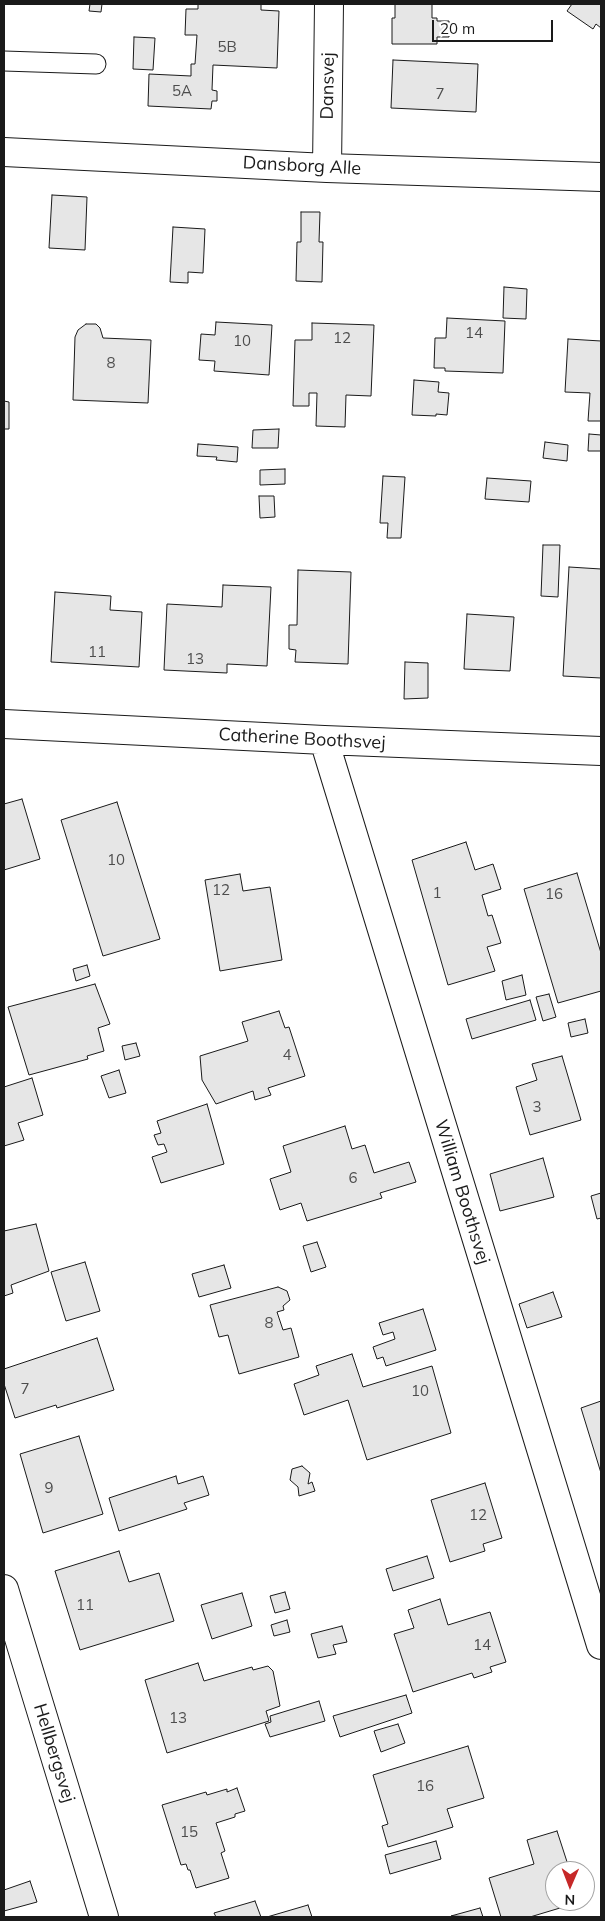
<!DOCTYPE html>
<html>
<head>
<meta charset="utf-8">
<style>
	body { margin:0 }
	#map { position:relative; width:605px; height:1921px; overflow:hidden; background:#fff; font-family:Mulish,sans-serif }
	canvas { display:block }
	.frame { position:absolute; inset:0; border:5px solid #1a1a1a; pointer-events:none }
	.north { position:absolute; left:545px; top:1861px; width:50px; height:50px; box-sizing:border-box; background:#fff; border:1px solid #a3a3a3; border-radius:50%; rotate:181deg; font-size:14px; font-weight:700; line-height:20px; text-align:center; color:#1a1a1a }
	.north::after { content:''; display:block; margin:auto; width:18px; height:22px; background:#c62828; clip-path:polygon(50% 0,100% 100%,50% 72%,0 100%) }
	.scale { position:absolute; left:432px; top:20px; width:121px; height:22px; box-sizing:border-box; border:2px solid #1a1a1a; border-top:0; padding-left:6px; font-size:15px; line-height:18px; white-space:nowrap; color:#1a1a1a; -webkit-text-stroke:4px #fff; paint-order:stroke }
</style>
</head>
<body>
<div id="map">
<canvas width="605" height="1921"></canvas>
<div class="frame"></div>
<div class="north">N</div>
<div class="scale">20 m</div>
</div>
<script>
const ctx = document.querySelector('canvas').getContext('2d');
ctx.lineJoin = 'round';
function paint(path, color) { ctx.fillStyle = color; ctx.fill(path, 'evenodd'); }
const shape = rows => new Path2D(rows.map(r => 'M' + r).join(''));
function strokePath(path, color, width, dash) { ctx.strokeStyle = color; ctx.lineWidth = width; ctx.lineCap = dash ? 'butt' : 'round'; ctx.setLineDash(dash || []); ctx.stroke(path); }
function drawText(font, color, halo, rows, align = 'center') {
  ctx.font = font + ' Mulish,sans-serif'; ctx.lineWidth = 4; ctx.setLineDash([]); ctx.textBaseline = 'middle'; ctx.strokeStyle = halo; ctx.fillStyle = color; for (const [text, x, y, turn = 0] of rows) {
    ctx.save(); ctx.translate(x, y); ctx.rotate((+turn || 0) * Math.PI / 180); ctx.textAlign = isNaN(turn) ? turn : align; if (halo) ctx.strokeText(text, 0, 0); ctx.fillText(text, 0, 0); ctx.restore();
  }
}
const building = shape([
	[90,4,102,4,101,12,89,11,90,4],
	[198,4,261,4,261,10,279,11,277,68,213,65,212,90,217,91,217,101,212,101,211,109,148,106,149,74,191,76,191,64,195,64,197,35,185,35,186,9,198,9,198,4],
	[395,4,432,4,432,18,437,18,437,21,449,21,449,37,437,37,437,44,392,44,392,18,395,18,395,4],
	[572,4,601,4,601,28,596,24,593,29,567,11,572,4],
	[134,37,155,38,153,70,133,69,134,37],
	[393,60,478,64,476,112,391,108,393,60],
	[52,195,87,197,85,250,49,248,52,195],
	[301,212,320,212,319,242,323,242,322,282,296,281,297,242,301,242,301,212],
	[173,227,205,229,203,273,188,272,188,283,170,282,173,227],
	[504,287,527,289,526,319,503,318,504,287],
	[447,318,505,321,503,373,445,371,445,368,434,368,435,338,446,338,447,318],
	[216,322,272,325,269,375,214,371,215,361,199,360,201,334,215,335,216,322],
	[312,323,374,325,371,396,346,395,345,427,316,426,317,393,309,393,309,406,293,406,295,340,312,340,312,323],
	[86,324,96,324,100,328,103,338,151,340,148,403,73,400,75,337,78,330,86,324],
	[568,339,601,341,601,421,588,421,590,393,565,392,568,339],
	[414,380,439,382,438,392,449,393,447,415,436,414,436,416,412,415,414,380],
	[4,401,9,402,9,429,4,429,4,401],
	[279,429,278,448,252,448,253,430,279,429],
	[589,434,601,435,601,451,588,451,589,434],
	[545,442,568,445,567,461,543,458,545,442],
	[198,444,238,447,237,462,216,460,217,457,197,456,198,444],
	[285,469,285,484,260,485,260,470,285,469],
	[383,476,405,477,401,538,387,538,388,523,380,523,383,476],
	[487,478,531,481,529,502,485,499,487,478],
	[259,496,274,496,275,517,260,518,259,496],
	[543,545,560,545,558,597,541,596,543,545],
	[569,567,601,569,601,678,563,676,569,567],
	[298,570,351,572,348,664,295,662,296,650,289,649,289,625,297,625,298,570],
	[223,585,271,587,267,666,227,664,227,673,164,670,167,604,222,607,223,585],
	[55,592,111,596,110,610,142,612,139,667,51,662,55,592],
	[467,614,514,617,510,671,464,669,467,614],
	[405,662,428,663,428,698,404,699,405,662],
	[22,799,40,859,4,870,4,804,22,799],
	[117,802,160,939,103,956,61,820,117,802],
	[466,842,475,870,493,864,501,889,482,895,488,916,492,915,501,943,487,947,495,971,448,985,412,860,466,842],
	[577,873,601,953,601,991,558,1003,524,889,577,873],
	[240,874,243,891,270,887,282,960,220,971,205,880,240,874],
	[87,965,90,976,76,981,73,969,87,965],
	[522,975,526,995,506,1000,502,981,522,975],
	[95,984,110,1024,98,1028,104,1051,87,1056,88,1059,29,1075,8,1007,95,984],
	[549,994,556,1017,543,1021,536,997,549,994],
	[530,1000,536,1020,472,1039,466,1019,530,1000],
	[279,1011,285,1028,289,1027,305,1076,268,1088,271,1095,255,1100,253,1091,216,1104,202,1080,200,1056,248,1041,242,1022,279,1011],
	[585,1019,588,1033,571,1037,568,1023,585,1019],
	[136,1043,140,1056,125,1060,122,1046,136,1043],
	[562,1056,581,1120,530,1135,516,1087,537,1080,532,1064,562,1056],
	[119,1070,126,1093,109,1098,101,1076,119,1070],
	[32,1078,43,1115,18,1123,24,1140,4,1146,4,1087,32,1078],
	[207,1104,224,1164,161,1183,152,1157,167,1152,164,1144,158,1145,154,1135,161,1133,157,1121,207,1104],
	[345,1126,352,1149,365,1145,374,1173,409,1162,416,1182,380,1193,382,1198,307,1221,301,1203,280,1210,270,1179,291,1172,283,1146,345,1126],
	[543,1158,554,1197,500,1211,490,1174,543,1158],
	[601,1193,601,1218,597,1219,591,1196,601,1193],
	[36,1224,49,1271,11,1285,13,1293,4,1296,4,1231,36,1224],
	[317,1242,326,1267,311,1272,303,1246,317,1242],
	[85,1262,100,1311,66,1321,51,1272,85,1262],
	[224,1265,231,1288,199,1297,192,1274,224,1265],
	[278,1287,287,1291,290,1300,283,1306,284,1310,277,1312,283,1330,291,1328,299,1357,239,1374,228,1335,219,1337,210,1305,278,1287],
	[553,1292,562,1317,527,1328,519,1304,553,1292],
	[423,1309,436,1350,386,1366,383,1357,377,1359,373,1347,395,1339,393,1332,383,1335,379,1323,423,1309],
	[97,1338,114,1390,57,1408,56,1405,15,1418,4,1384,4,1369,97,1338],
	[352,1354,363,1387,432,1366,451,1433,367,1460,348,1400,304,1415,294,1384,319,1375,316,1366,352,1354],
	[601,1401,601,1473,581,1408,601,1401],
	[79,1436,103,1514,43,1533,20,1454,79,1436],
	[302,1466,310,1473,308,1484,312,1482,315,1491,299,1496,298,1487,290,1480,292,1469,302,1466],
	[176,1476,178,1484,203,1476,209,1495,184,1503,187,1509,119,1531,109,1498,176,1476],
	[485,1483,502,1538,483,1544,485,1551,450,1562,431,1500,485,1483],
	[119,1551,129,1582,159,1573,174,1621,80,1650,55,1571,119,1551],
	[427,1556,434,1578,393,1591,386,1569,427,1556],
	[285,1592,290,1609,275,1613,270,1596,285,1592],
	[242,1593,252,1626,212,1639,201,1605,242,1593],
	[440,1599,448,1625,490,1612,506,1662,490,1667,492,1672,474,1678,472,1673,413,1692,394,1634,414,1628,408,1610,440,1599],
	[287,1620,290,1632,274,1636,271,1625,287,1620],
	[342,1626,347,1642,333,1645,336,1654,318,1658,311,1634,342,1626],
	[198,1663,204,1681,252,1667,253,1670,268,1666,273,1671,280,1706,266,1711,269,1721,167,1753,145,1680,198,1663],
	[406,1695,412,1713,340,1737,333,1716,406,1695],
	[319,1701,325,1721,270,1737,265,1724,271,1722,270,1716,319,1701],
	[398,1724,405,1743,381,1752,374,1731,398,1724],
	[468,1746,484,1798,447,1809,453,1827,388,1847,382,1826,388,1824,373,1775,468,1746],
	[237,1788,245,1811,235,1814,235,1817,216,1823,225,1851,221,1853,229,1878,196,1888,190,1870,188,1870,186,1864,181,1865,162,1805,206,1792,207,1795,227,1789,227,1792,237,1788],
	[557,1831,570,1871,555,1871,555,1901,580,1902,530,1917,501,1917,489,1878,534,1864,527,1840,557,1831],
	[436,1841,441,1859,390,1874,385,1855,436,1841],
	[30,1881,37,1902,4,1911,4,1890,30,1881],
	[255,1901,261,1917,216,1917,214,1913,255,1901],
	[308,1905,312,1917,267,1917,308,1905],
	[480,1908,483,1917,451,1916,480,1908]
]);
paint(building, '#e6e6e6');
strokePath(building, '#1a1a1a', 1);
const lane = shape([
	[4,61,96,64]
]);
const street = shape([
	[4,152,327,168,601,177],
	[327,168,329,4],
	[4,724,324,740,601,751],
	[324,740,601,1645],
	[4,1589,104,1917]
]);
strokePath(lane, '#1a1a1a', 21);
strokePath(street, '#1a1a1a', 30);
strokePath(lane, '#fff', 19);
strokePath(street, '#fff', 28);
drawText('15px', '#4d4d4d', null, [
	["5B",227,47],
	["5A",182,91],
	["7",440,94],
	["14",474,333],
	["12",342,338],
	["10",242,341],
	["8",111,363],
	["11",97,652],
	["13",195,659],
	["10",116,860],
	["12",221,890],
	["1",437,893],
	["16",554,894],
	["4",287,1055],
	["3",537,1107],
	["6",353,1178],
	["8",269,1323],
	["7",25,1389],
	["10",420,1391],
	["9",49,1488],
	["12",478,1515],
	["11",85,1605],
	["14",482,1645],
	["13",178,1718],
	["16",425,1786],
	["15",189,1832]
]);
drawText('18px', '#1a1a1a', '#fff', [
	["Dansvej",328,86,-89],
	["Dansborg Alle",302,166,3],
	["Catherine Boothsvej",302,739,3],
	["William Boothsvej",462,1192,73],
	["Hellbergsvej",54,1753,73]
]);
</script>
</body>
</html>
